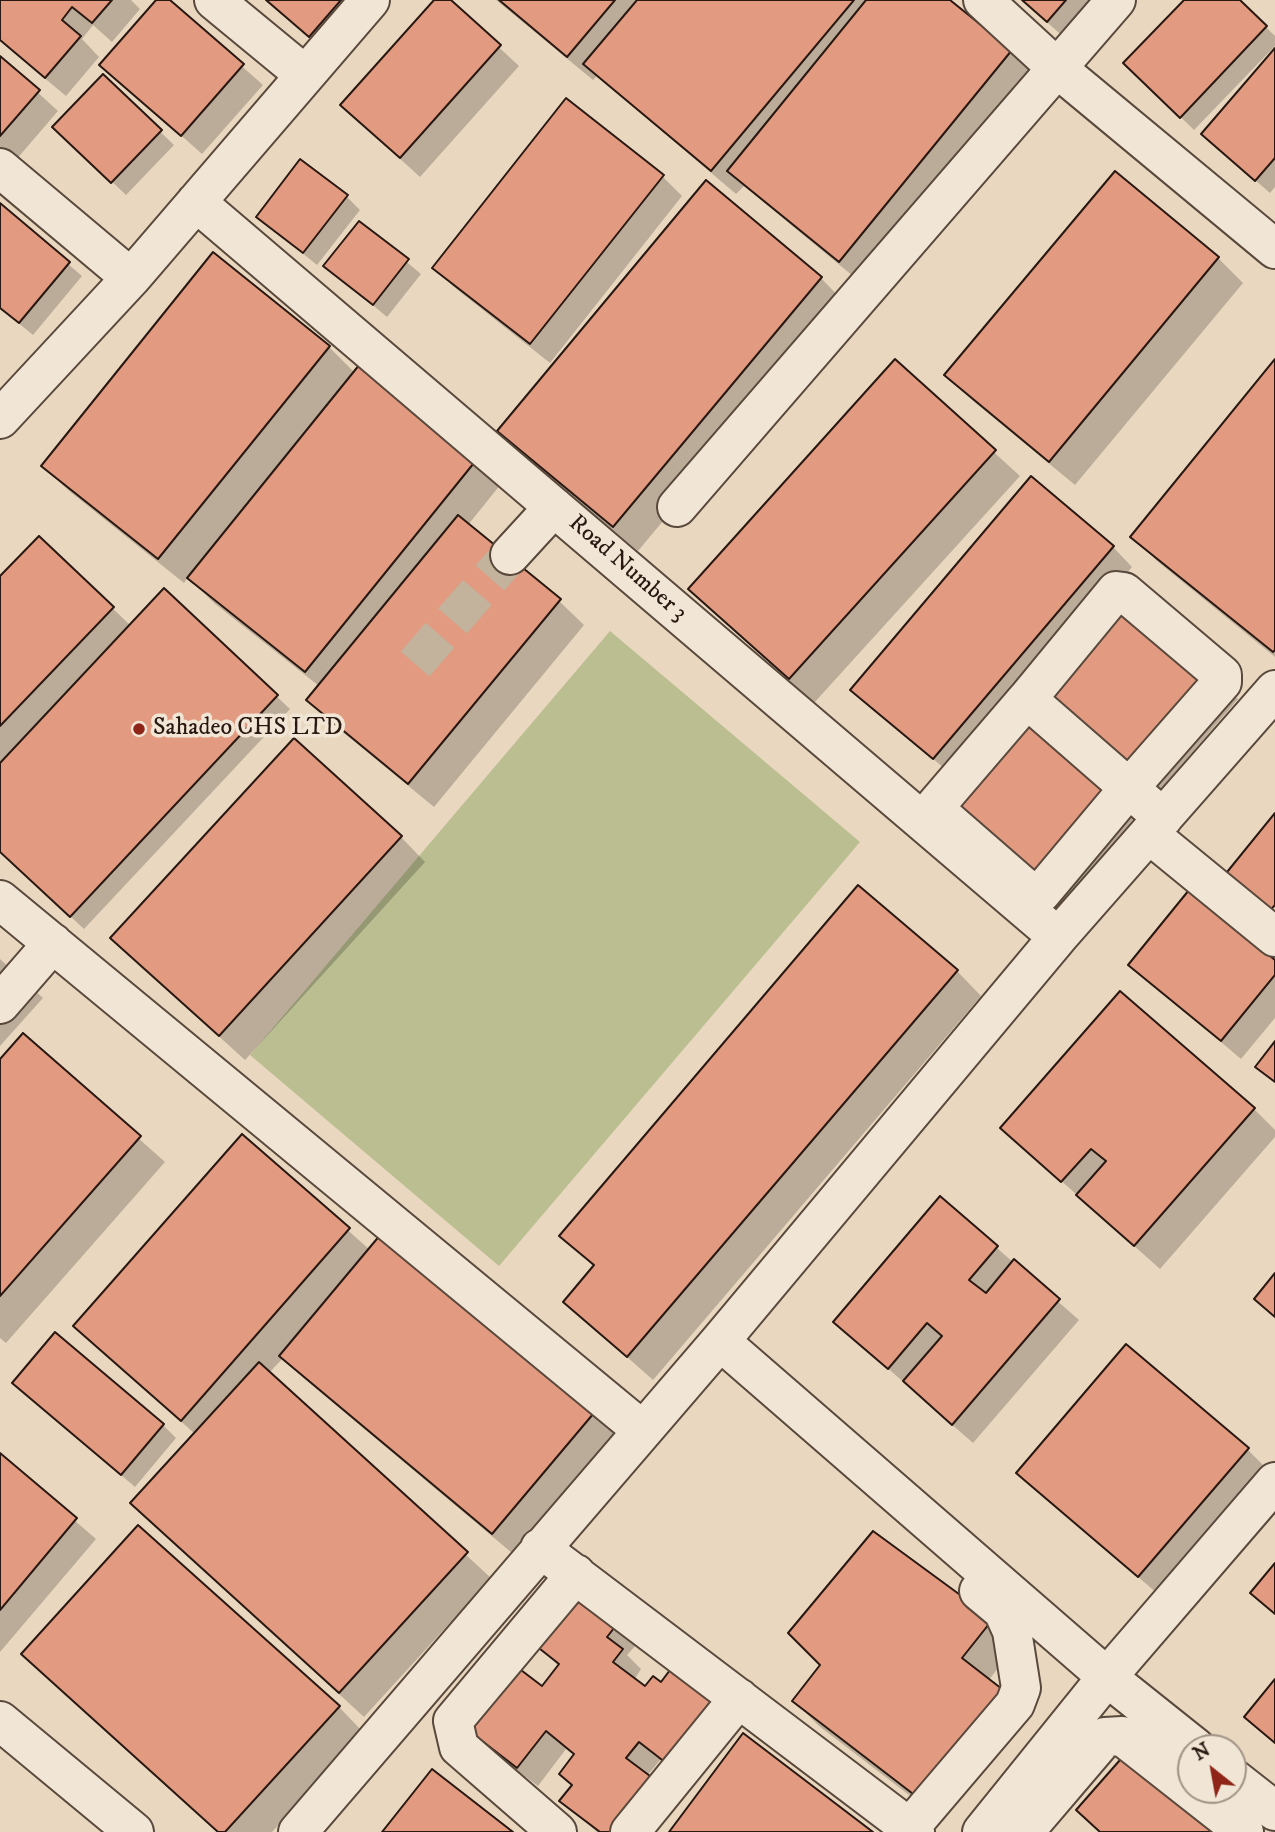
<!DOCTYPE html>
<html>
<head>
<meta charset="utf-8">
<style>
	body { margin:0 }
	#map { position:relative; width:1275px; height:1832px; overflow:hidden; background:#e9d8bf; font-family:"IM FELL DW Pica",serif }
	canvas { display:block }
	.north { position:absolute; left:1177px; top:1734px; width:70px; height:70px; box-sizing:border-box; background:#f1e6d5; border:2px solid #a19487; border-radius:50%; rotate:329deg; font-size:19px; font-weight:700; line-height:28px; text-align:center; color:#291811 }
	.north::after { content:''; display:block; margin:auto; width:24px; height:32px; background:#8f2418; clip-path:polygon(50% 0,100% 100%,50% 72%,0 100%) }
</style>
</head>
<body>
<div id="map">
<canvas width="1275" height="1832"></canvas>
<div class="north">N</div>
</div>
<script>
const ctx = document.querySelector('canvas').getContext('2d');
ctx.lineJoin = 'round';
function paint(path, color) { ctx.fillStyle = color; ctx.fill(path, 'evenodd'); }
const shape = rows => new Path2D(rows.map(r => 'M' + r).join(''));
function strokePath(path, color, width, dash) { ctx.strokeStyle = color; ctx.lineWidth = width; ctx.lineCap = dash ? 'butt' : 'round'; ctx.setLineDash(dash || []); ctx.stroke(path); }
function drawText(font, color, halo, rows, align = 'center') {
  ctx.font = font + ' "IM FELL DW Pica",serif'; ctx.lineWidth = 7; ctx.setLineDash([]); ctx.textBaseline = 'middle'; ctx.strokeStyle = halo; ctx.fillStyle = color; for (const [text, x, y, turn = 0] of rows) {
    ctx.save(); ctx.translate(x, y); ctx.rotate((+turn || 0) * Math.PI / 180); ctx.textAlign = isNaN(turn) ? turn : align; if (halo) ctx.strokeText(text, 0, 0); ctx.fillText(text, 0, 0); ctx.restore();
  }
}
paint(shape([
	[610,631,860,842,499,1266,250,1055]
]), '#babe90');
paint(shape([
	[0,0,131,0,140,9,112,42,93,25,82,39,99,57,66,96,0,41],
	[158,0,167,0,263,85,202,154,101,64],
	[265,0,378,0,330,56],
	[436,0,448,0,519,66,420,177,362,124],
	[496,0,947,0,1011,51,1035,76,865,286,744,186,736,194,597,76,593,80],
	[1022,0,1103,0,1067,40],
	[1186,0,1238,0,1275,36,1275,46,1194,130,1125,63],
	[1275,51,1275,187,1270,193,1217,147],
	[0,58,58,111,9,168,0,161],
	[103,77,174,145,126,195,68,140],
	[662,176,682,196,550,363,454,287,434,268],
	[346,196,360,210,317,265,258,217],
	[0,206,82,276,33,335,0,308],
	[360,223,421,274,387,317,326,266],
	[1218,258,1243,283,1075,485,972,400,947,375],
	[821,278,845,303,638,551,524,456,499,431],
	[329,347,355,373,505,479,468,525,559,601,584,625,434,807,333,724,308,699,319,686,214,603,188,577,184,583,68,490,43,466],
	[1275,361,1275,657,1157,561,1132,536],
	[895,362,1020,476,814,703,715,613],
	[39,538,131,626,164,591,290,709,84,929,0,851,0,579],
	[1113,547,1132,567,954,777,853,689],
	[1218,680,1238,699,1159,791,1060,710],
	[1138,814,1057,908,964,828],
	[401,837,425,862,245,1060,137,962],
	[0,959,43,998,0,1046],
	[1275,963,1275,1018,1241,1059,1130,965],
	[957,971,981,996,653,1380,565,1302,594,1267,562,1236],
	[23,1035,165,1162,6,1343,0,1338,0,1061],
	[1254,1109,1275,1130,1275,1137,1160,1269,1002,1128],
	[242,1136,370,1250,623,1433,518,1558,306,1380,283,1358,269,1373,491,1578,364,1717,157,1527,195,1434,75,1326],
	[941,1199,1079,1320,973,1443,835,1322],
	[14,1383,163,1425,176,1438,135,1487],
	[1247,1449,1267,1469,1159,1595,1018,1473],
	[0,1456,96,1539,0,1652],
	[873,1533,1016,1645,988,1681,1025,1715,943,1821,819,1726,794,1701,822,1665],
	[577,1593,637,1644,627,1655,641,1669,634,1680,687,1782,660,1760,647,1776,648,1832,597,1832,562,1801,574,1786,575,1756,566,1749,538,1786,490,1750,471,1730,543,1688,560,1667,537,1645],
	[23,1654,339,1707,363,1732,272,1832,218,1832]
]), '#0003');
const building = shape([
	[0,0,112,0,92,23,72,7,62,20,81,36,45,78,0,40,0,0],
	[156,0,170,0,244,64,181,136,99,65,156,0],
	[266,0,341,0,309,37,266,0],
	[434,0,451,0,501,45,400,158,340,105,434,0],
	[499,0,615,0,567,57,499,0],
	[637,0,854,0,711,171,583,64,637,0],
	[866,0,950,0,1012,50,839,262,727,171,866,0],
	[1022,0,1066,0,1047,22,1022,0],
	[1184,0,1240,0,1267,26,1180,118,1123,63,1184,0],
	[1275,48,1275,158,1255,181,1201,134,1275,48],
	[0,56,40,90,0,136,0,56],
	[103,74,162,130,111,183,52,127,103,74],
	[566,98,664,175,530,344,432,268,566,98],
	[300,159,348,195,303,253,256,217,300,159],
	[1115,171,1219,257,1049,462,944,375,1115,171],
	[706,180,822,277,613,527,497,431,706,180],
	[0,203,70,262,19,323,0,308,0,203],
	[359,221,409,259,373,305,323,266,359,221],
	[213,252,330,346,158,559,41,466,213,252],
	[364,359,482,453,305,672,187,578,364,359],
	[895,359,996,450,789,679,688,589,895,359],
	[1275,359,1275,650,1273,652,1130,537,1275,359],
	[1031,476,1114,546,933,759,850,690,1031,476],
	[458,515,561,599,408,784,306,700,458,515],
	[39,536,114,607,0,726,0,576,39,536],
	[164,588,278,695,70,917,0,852,0,763,164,588],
	[1121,594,1219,678,1138,772,1038,691,1121,594],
	[1026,711,1120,793,1037,890,942,809,1026,711],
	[294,738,402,836,219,1036,110,938,294,738],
	[1275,813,1275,905,1268,913,1223,877,1275,813],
	[858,885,958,970,627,1357,563,1302,594,1265,559,1236,858,885],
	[1189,890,1275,960,1275,975,1221,1041,1128,965,1189,890],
	[1120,991,1255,1108,1134,1246,1076,1195,1106,1161,1091,1149,1061,1182,1000,1128,1120,991],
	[23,1033,141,1136,0,1296,0,1059,23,1033],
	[1275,1041,1275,1082,1255,1067,1275,1041],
	[242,1134,350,1228,181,1421,73,1326,242,1134],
	[940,1196,998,1246,969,1280,986,1293,1014,1259,1060,1299,952,1425,903,1381,942,1336,927,1323,888,1369,833,1322,940,1196],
	[386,1228,599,1407,492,1534,279,1356,386,1228],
	[1275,1273,1275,1317,1254,1299,1275,1273],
	[55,1332,164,1424,121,1475,12,1383,55,1332],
	[1126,1344,1249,1448,1138,1577,1016,1473,1126,1344],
	[259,1362,468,1552,339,1693,130,1503,259,1362],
	[0,1453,77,1518,0,1610,0,1453],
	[138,1525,340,1706,225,1832,218,1832,21,1654,138,1525],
	[873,1531,993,1619,962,1658,1002,1689,917,1797,792,1701,820,1665,788,1633,873,1531],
	[1275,1563,1275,1614,1250,1593,1275,1563],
	[577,1591,618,1623,607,1637,623,1649,613,1662,645,1686,653,1676,661,1682,673,1666,716,1699,666,1763,639,1742,626,1758,654,1779,613,1832,600,1832,559,1801,572,1785,559,1774,574,1754,546,1731,517,1768,468,1730,517,1667,542,1686,559,1664,535,1645,577,1591],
	[1275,1679,1275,1743,1244,1717,1275,1679],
	[743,1733,873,1832,669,1832,743,1733],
	[1127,1752,1224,1832,1100,1832,1076,1810,1127,1752],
	[432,1769,513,1832,382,1832,432,1769]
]);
paint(building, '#e29a81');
strokePath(building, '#291811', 2);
strokePath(shape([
	[415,664,510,555]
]), '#c3b29c', 38, [38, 19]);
const minor = shape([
	[214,0,305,75],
	[983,0,1058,69,1275,249],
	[0,168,131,278],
	[196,202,1058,937],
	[0,419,131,278,370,0],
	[677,507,1116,0],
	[510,555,554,507],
	[1027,699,1116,591,1124,592,1222,675,1222,682,1129,788,1041,893,1032,894,939,813,936,805,1027,699,1129,788,1163,818],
	[1149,834,1275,937],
	[0,900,642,1430],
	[0,1004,53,943],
	[720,1341,1107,1677,1196,1748],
	[540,1548,915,1832],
	[0,1721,134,1832],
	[1233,1778,1275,1811],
	[298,1832,720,1341,1058,937,1275,690],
	[557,1832,459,1747,453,1721,576,1574],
	[630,1832,739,1698],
	[906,1832,1015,1704,1021,1688,1012,1631,1003,1611,979,1591],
	[982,1832,1107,1677,1275,1482],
	[1024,1832,1105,1737,1122,1736,1244,1832]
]);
strokePath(minor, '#59483c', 42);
strokePath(minor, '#f1e6d5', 38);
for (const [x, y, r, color] of [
	[139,729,7,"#8f2418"]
]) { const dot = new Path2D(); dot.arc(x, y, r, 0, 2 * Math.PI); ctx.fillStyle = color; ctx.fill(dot); strokePath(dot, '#f1e6d5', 2.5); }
drawText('24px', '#291811', '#f1e6d5', [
	["Road Number 3",627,569,41]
]);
drawText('24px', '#291811', '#f1e6d5', [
	["Sahadeo CHS LTD",153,729]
], 'left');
</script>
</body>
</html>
